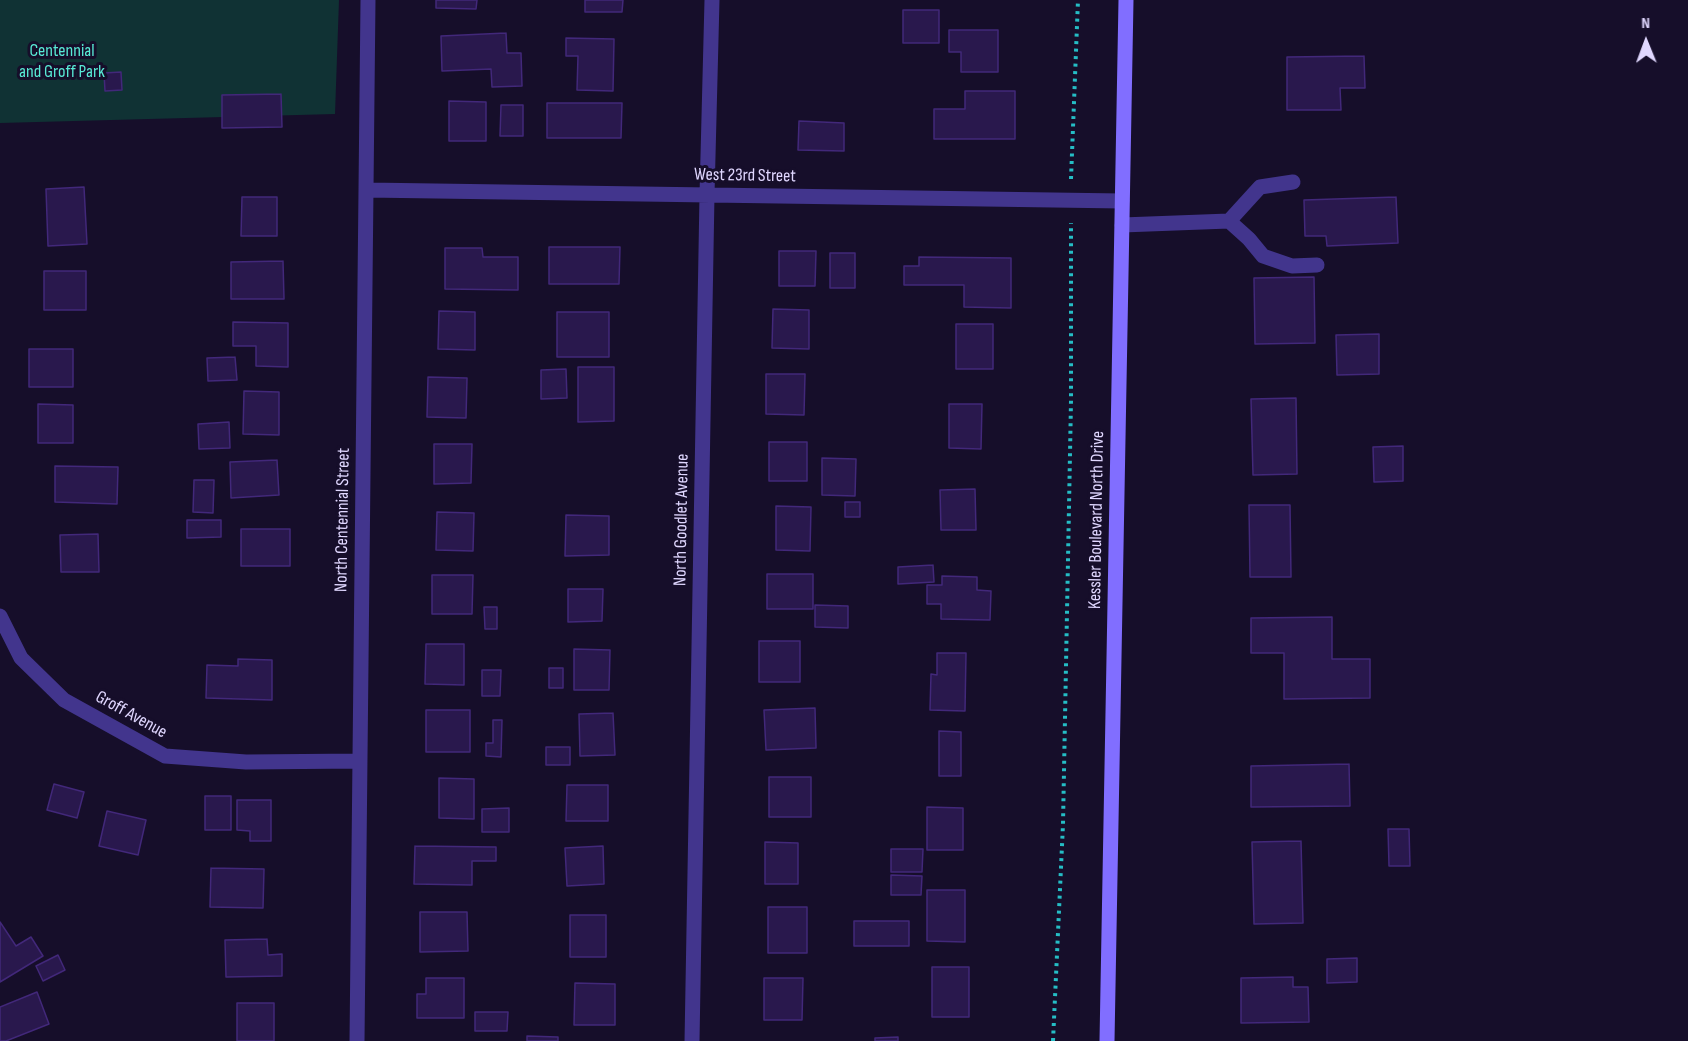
<!DOCTYPE html>
<html>
<head>
<meta charset="utf-8">
<style>
	body { margin:0 }
	#map { position:relative; width:1688px; height:1041px; overflow:hidden; background:#160e2a; font-family:"Sofia Sans Condensed",sans-serif }
	canvas { display:block }
	.north { position:absolute; left:1616px; top:12px; width:60px; height:60px; -webkit-text-stroke:4px #160e2a; paint-order:stroke; rotate:359deg; font-size:16px; font-weight:700; line-height:24px; text-align:center; color:#e0d7ff }
	.north::after { content:''; display:block; margin:auto; width:21px; height:27px; background:#e0d7ff; clip-path:polygon(50% 0,100% 100%,50% 72%,0 100%) }
</style>
</head>
<body>
<div id="map">
<canvas width="1688" height="1041"></canvas>
<div class="north">N</div>
</div>
<script>
const ctx = document.querySelector('canvas').getContext('2d');
ctx.lineJoin = 'round';
function paint(path, color) { ctx.fillStyle = color; ctx.fill(path, 'evenodd'); }
const shape = rows => new Path2D(rows.map(r => 'M' + r).join(''));
function strokePath(path, color, width, dash) { ctx.strokeStyle = color; ctx.lineWidth = width; ctx.lineCap = dash ? 'butt' : 'round'; ctx.setLineDash(dash || []); ctx.stroke(path); }
function drawText(font, color, halo, rows, align = 'center') {
  ctx.font = font + ' "Sofia Sans Condensed",sans-serif'; ctx.lineWidth = 6; ctx.setLineDash([]); ctx.textBaseline = 'middle'; ctx.strokeStyle = halo; ctx.fillStyle = color; for (const [text, x, y, turn = 0] of rows) {
    ctx.save(); ctx.translate(x, y); ctx.rotate((+turn || 0) * Math.PI / 180); ctx.textAlign = isNaN(turn) ? turn : align; if (halo) ctx.strokeText(text, 0, 0); ctx.fillText(text, 0, 0); ctx.restore();
  }
}
paint(shape([
	[0,0,339,0,335,114,0,123]
]), '#103234');
const building = shape([
	[436,0,477,0,476,9,436,8,436,0],
	[585,0,623,0,622,12,585,12,585,0],
	[903,10,939,10,939,43,903,43,903,10],
	[949,30,998,30,998,72,961,72,961,52,949,52,949,30],
	[506,33,507,53,521,53,522,86,492,87,491,69,442,71,441,36,506,33],
	[566,38,614,39,613,91,577,90,578,56,566,56,566,38],
	[1364,56,1365,88,1340,88,1341,110,1287,110,1287,57,1364,56],
	[121,72,122,90,105,91,104,73,121,72],
	[965,91,1015,91,1015,139,934,139,934,109,965,109,965,91],
	[281,94,282,127,222,128,222,95,281,94],
	[449,101,486,102,486,141,449,141,449,101],
	[547,103,622,103,621,138,547,138,547,103],
	[501,105,523,105,523,136,500,136,501,105],
	[799,121,844,123,844,151,798,150,799,121],
	[84,187,87,244,48,246,46,189,84,187],
	[242,197,277,197,277,236,241,236,242,197],
	[1396,197,1398,243,1327,246,1326,236,1305,236,1304,200,1396,197],
	[549,247,620,247,619,284,549,284,549,247],
	[445,248,482,248,483,257,518,257,518,290,445,289,445,248],
	[779,251,816,251,815,286,779,286,779,251],
	[830,253,855,253,855,288,830,288,830,253],
	[919,257,1011,258,1011,308,964,307,964,285,904,285,904,266,919,266,919,257],
	[283,261,284,299,231,299,231,262,283,261],
	[44,271,86,271,86,310,44,310,44,271],
	[1314,277,1315,343,1255,344,1254,278,1314,277],
	[773,309,809,310,809,349,772,348,773,309],
	[439,311,475,312,475,350,438,349,439,311],
	[557,312,609,312,609,357,557,357,557,312],
	[233,322,288,323,288,367,256,366,256,346,233,346,233,322],
	[956,324,993,324,993,369,956,369,956,324],
	[1379,334,1379,374,1337,375,1336,335,1379,334],
	[29,349,73,349,73,387,29,387,29,349],
	[235,357,237,380,208,381,207,358,235,357],
	[578,367,614,367,614,421,578,422,578,367],
	[566,369,567,398,541,399,541,370,566,369],
	[766,374,805,374,804,415,766,414,766,374],
	[428,377,467,378,466,418,427,417,428,377],
	[244,391,279,392,279,435,243,434,244,391],
	[1296,398,1297,474,1253,475,1251,399,1296,398],
	[38,404,73,405,73,443,38,443,38,404],
	[949,404,982,404,981,449,949,448,949,404],
	[229,422,230,448,199,449,198,424,229,422],
	[769,442,807,442,807,481,769,481,769,442],
	[434,444,472,444,471,483,434,484,434,444],
	[1403,446,1403,481,1374,482,1373,447,1403,446],
	[822,458,856,459,855,496,822,495,822,458],
	[277,460,279,495,231,498,230,462,277,460],
	[55,466,118,467,117,504,55,502,55,466],
	[194,480,214,480,213,513,193,512,194,480],
	[975,489,976,530,941,530,940,490,975,489],
	[845,502,860,502,860,517,845,517,845,502],
	[1249,505,1290,505,1291,577,1250,577,1249,505],
	[776,506,811,507,810,551,776,550,776,506],
	[437,512,474,513,473,551,436,550,437,512],
	[566,515,609,516,609,555,565,556,566,515],
	[187,520,221,520,221,537,187,538,187,520],
	[241,529,290,529,290,566,241,566,241,529],
	[98,534,99,572,61,572,60,535,98,534],
	[933,565,934,582,898,584,898,567,933,565],
	[767,574,813,574,813,609,767,609,767,574],
	[432,575,473,575,472,614,432,614,432,575],
	[942,576,977,577,977,590,991,591,990,620,941,619,941,604,927,604,927,585,942,585,942,576],
	[568,589,603,589,602,621,568,622,568,589],
	[815,605,848,606,848,628,815,627,815,605],
	[484,607,497,607,497,629,485,629,484,607],
	[1332,617,1332,659,1370,659,1370,698,1284,699,1284,653,1251,653,1251,618,1332,617],
	[759,641,800,641,800,682,759,682,759,641],
	[426,644,464,644,464,685,425,684,426,644],
	[574,649,610,650,609,690,574,690,574,649],
	[937,653,966,653,965,711,930,710,931,674,937,675,937,653],
	[238,659,272,660,272,700,206,698,207,665,238,666,238,659],
	[549,668,563,668,563,688,549,688,549,668],
	[482,670,501,670,500,696,482,696,482,670],
	[815,708,816,748,766,750,764,710,815,708],
	[426,710,470,710,470,752,426,752,426,710],
	[613,713,615,755,580,756,579,714,613,713],
	[493,720,502,720,501,757,486,756,486,743,493,743,493,720],
	[939,731,961,732,961,776,939,776,939,731],
	[546,747,570,747,570,765,546,765,546,747],
	[1349,764,1350,806,1251,807,1251,766,1349,764],
	[769,777,811,777,811,817,769,817,769,777],
	[439,778,474,779,474,819,439,818,439,778],
	[54,784,84,792,77,818,47,810,54,784],
	[567,785,608,785,608,821,566,821,567,785],
	[205,796,231,796,231,830,205,830,205,796],
	[237,800,271,800,271,841,250,841,250,831,237,830,237,800],
	[927,807,963,808,963,850,927,850,927,807],
	[509,808,509,832,482,832,482,809,509,808],
	[107,811,146,820,138,855,99,846,107,811],
	[1388,829,1409,829,1410,866,1389,866,1388,829],
	[1301,841,1303,923,1254,924,1252,842,1301,841],
	[765,842,798,843,798,884,765,884,765,842],
	[415,846,496,847,496,861,472,861,472,885,414,884,415,846],
	[603,846,604,884,567,886,565,848,603,846],
	[891,849,923,849,922,872,891,872,891,849],
	[211,868,264,869,263,908,210,907,211,868],
	[891,875,922,876,921,895,891,895,891,875],
	[927,890,965,890,965,942,927,941,927,890],
	[768,907,807,907,807,953,768,953,768,907],
	[420,912,467,912,468,951,420,952,420,912],
	[570,915,606,915,606,957,570,957,570,915],
	[854,921,909,921,909,946,854,946,854,921],
	[0,922,16,946,31,937,43,956,0,982,0,922],
	[267,939,268,955,282,954,282,976,226,977,225,940,267,939],
	[58,955,65,970,43,981,36,966,58,955],
	[1357,958,1357,982,1327,983,1327,959,1357,958],
	[932,967,969,967,969,1017,932,1017,932,967],
	[1293,977,1293,987,1308,987,1309,1022,1241,1023,1241,978,1293,977],
	[426,978,464,978,464,1018,417,1018,417,994,426,994,426,978],
	[764,978,803,978,802,1020,764,1020,764,978],
	[575,983,615,984,615,1025,574,1025,575,983],
	[37,992,49,1024,6,1041,0,1041,0,1007,37,992],
	[237,1003,274,1003,274,1041,237,1041,237,1003],
	[475,1012,508,1012,507,1031,475,1031,475,1012],
	[527,1036,558,1037,558,1041,527,1041,527,1036],
	[898,1037,898,1041,875,1041,875,1038,898,1037]
]);
paint(building, '#29184d');
strokePath(building, '#42287a', 1.5);
strokePath(shape([
	[1071,179,1078,0],
	[1053,1041,1063,824,1071,401,1071,223]
]), '#25bdc5', 4, [3, 4.5]);
strokePath(shape([
	[1229,221,1260,187,1293,182],
	[1122,225,1229,221,1249,239,1263,256,1292,266,1317,265]
]), '#42358d', 15);
strokePath(shape([
	[367,190,1122,201],
	[0,616,21,658,64,700,165,756,246,762,360,761],
	[357,1041,368,0],
	[692,1041,707,195,712,0]
]), '#42358d', 15);
strokePath(shape([
	[1107,1041,1126,0]
]), '#816eff', 15);
drawText('18px', '#58ead5', '#160e2a', [
	["Centennial",62,51],
	["and Groff Park",62,72]
]);
drawText('18px', '#e0d7ff', '#160e2a', [
	["West 23rd Street",745,176,1],
	["North Centennial Street",343,520,-89],
	["North Goodlet Avenue",682,520,-89],
	["Kessler Boulevard North Drive",1097,520,-89],
	["Groff Avenue",131,715,29]
]);
</script>
</body>
</html>
